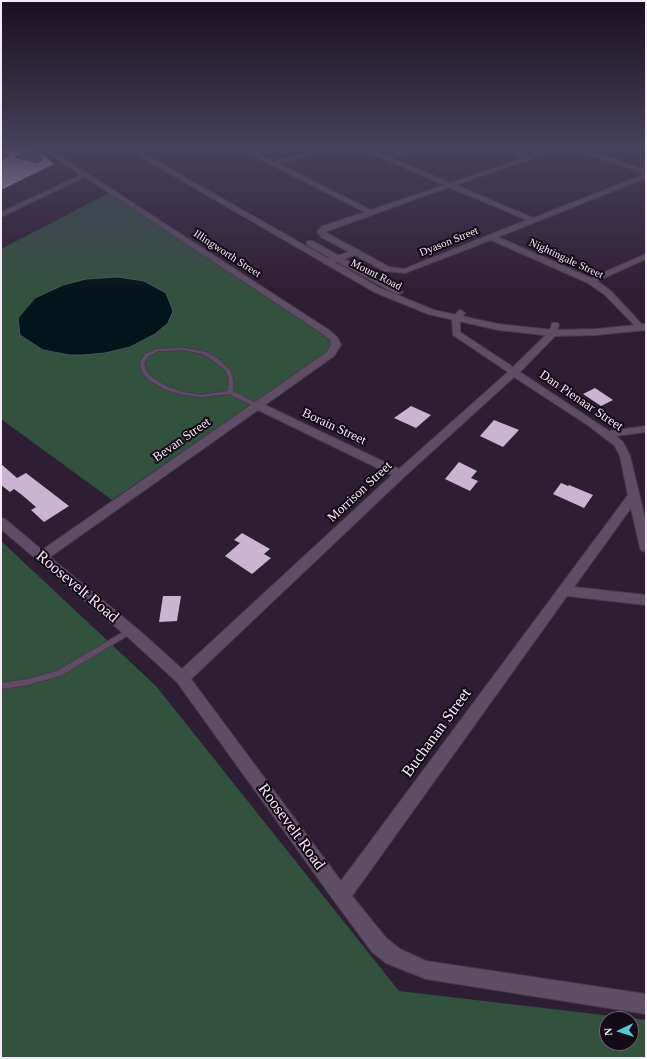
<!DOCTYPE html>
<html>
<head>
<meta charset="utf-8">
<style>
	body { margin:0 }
	#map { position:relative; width:647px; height:1059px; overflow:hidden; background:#2e1e34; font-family:"Times New Roman",serif }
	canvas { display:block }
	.frame { position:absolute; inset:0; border:2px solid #f4eaf8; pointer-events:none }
	.north { position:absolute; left:599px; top:1011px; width:40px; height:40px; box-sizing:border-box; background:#130b15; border:1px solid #6d6470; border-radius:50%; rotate:266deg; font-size:11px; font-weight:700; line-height:16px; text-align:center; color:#f4eaf8 }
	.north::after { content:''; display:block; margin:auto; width:14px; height:18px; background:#51ccd2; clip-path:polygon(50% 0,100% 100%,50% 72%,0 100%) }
</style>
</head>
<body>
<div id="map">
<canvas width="647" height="1059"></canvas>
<div class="frame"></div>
<div class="north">N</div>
</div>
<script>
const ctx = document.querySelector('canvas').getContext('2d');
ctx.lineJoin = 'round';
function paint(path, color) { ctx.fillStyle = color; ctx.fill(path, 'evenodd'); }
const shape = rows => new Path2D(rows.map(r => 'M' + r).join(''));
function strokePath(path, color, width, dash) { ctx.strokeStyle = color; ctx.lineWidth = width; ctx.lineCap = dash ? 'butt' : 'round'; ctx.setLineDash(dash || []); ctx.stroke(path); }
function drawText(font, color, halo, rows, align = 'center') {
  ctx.font = font + ' "Times New Roman",serif'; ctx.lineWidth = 4; ctx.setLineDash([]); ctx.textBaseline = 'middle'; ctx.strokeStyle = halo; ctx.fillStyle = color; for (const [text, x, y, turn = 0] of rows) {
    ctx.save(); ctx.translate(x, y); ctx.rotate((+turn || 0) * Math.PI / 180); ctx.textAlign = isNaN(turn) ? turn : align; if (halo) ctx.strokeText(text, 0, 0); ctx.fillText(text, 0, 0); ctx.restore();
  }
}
paint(shape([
	[109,193,325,335,331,344,328,351,324,354,112,500,1,419,1,249],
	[1,541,156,686,399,991,646,1020,646,1058,1,1058],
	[607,1019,631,1019,631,1043,607,1043]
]), '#33513f');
const water = shape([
	[118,277,144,281,166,293,173,311,168,323,155,334,130,347,105,353,83,355,69,355,43,350,20,335,18,318,35,298,63,285,86,279,118,277]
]);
paint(water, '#021519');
strokePath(water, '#4b555c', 1);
paint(shape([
	[1,146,22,146,27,150,34,148,38,151,31,152,24,151,15,158,37,163,43,159,39,156,43,155,54,164,1,190,1,161,9,156,1,150],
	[595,388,613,400,601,406,583,394],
	[411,406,431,415,416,428,394,418],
	[494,420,519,430,503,447,480,436],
	[459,462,477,471,471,478,478,481,470,491,445,479],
	[1,464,17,478,26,473,69,506,44,522,31,510,36,507,22,495,14,489,10,492,1,485],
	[561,483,568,486,569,485,593,495,584,508,553,494],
	[242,533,270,549,264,554,271,558,252,574,225,556,240,543,234,540],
	[163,596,181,596,177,621,159,622]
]), '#cab4d2');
const lane = shape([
	[48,150,49,152,34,155,42,159,37,162,16,157,25,152,31,154,48,150],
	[25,154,30,156,38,159,36,160,21,157,25,154],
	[1,151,8,156,1,160,1,158,4,156,1,153,1,151],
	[184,348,206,352,218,359,230,370,233,379,233,391,258,404,258,406,254,406,229,394,201,397,179,394,164,389,149,380,142,372,140,362,145,354,157,349,184,348],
	[184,350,203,354,214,361,226,371,229,379,228,391,201,395,182,392,168,387,153,378,146,372,144,362,149,356,158,351,184,350],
	[130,628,132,629,133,631,132,633,62,675,28,685,1,689,1,683,28,679,57,671,130,628]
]);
const street = shape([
	[38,146,45,146,329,330,337,337,341,345,334,356,265,405,399,469,508,372,453,335,452,319,458,311,461,310,465,313,460,319,460,332,513,367,549,332,552,323,558,323,559,325,556,335,520,372,609,431,646,426,646,432,616,436,623,442,630,456,646,522,646,552,642,551,640,548,631,508,574,587,646,595,646,605,567,596,352,896,386,938,400,949,426,961,646,994,646,1014,426,979,386,963,372,952,335,902,177,682,131,640,1,529,1,518,5,519,42,550,327,352,331,345,330,340,323,334,85,177,1,217,1,212,81,175,38,146],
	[514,377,589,426,615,446,620,456,628,495,341,881,191,679,404,477,514,377],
	[258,410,392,475,182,669,141,632,50,557,258,410],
	[234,146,242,146,274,162,329,146,339,146,279,164,371,210,444,185,354,146,362,146,386,156,417,146,427,146,391,158,450,183,524,158,495,146,504,146,530,156,558,146,575,146,646,170,646,174,566,147,456,185,533,218,646,174,646,178,498,237,591,278,646,254,646,259,597,281,611,291,646,329,639,330,605,295,588,283,491,240,405,273,384,271,355,255,330,264,324,264,324,260,349,252,321,237,317,232,318,230,323,226,365,212,234,146],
	[449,187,527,220,404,269,389,267,325,232,449,187]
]);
const secondary = shape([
	[122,146,130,146,380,288,434,310,498,324,553,330,596,329,646,324,646,330,596,335,553,336,498,330,428,314,374,292,122,146],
	[307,241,313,241,403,292,399,294,396,294,307,245,307,241]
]);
strokePath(lane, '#473a4c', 2);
strokePath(street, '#473a4c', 2);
strokePath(secondary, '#473a4c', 2);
paint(lane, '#5f4d65');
paint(street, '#5f4d65');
paint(secondary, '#5f4d65');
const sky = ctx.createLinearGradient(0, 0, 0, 294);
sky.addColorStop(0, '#19101d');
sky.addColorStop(0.5, '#46415c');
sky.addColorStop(1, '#46415c00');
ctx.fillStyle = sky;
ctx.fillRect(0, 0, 647, 294);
drawText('11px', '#f4eaf8', '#130b15', [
	["Dyason Street",449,242,-22],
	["Illingworth Street",227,254,33],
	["Nightingale Street",566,259,25],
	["Mount Road",376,275,27]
]);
drawText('13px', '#f4eaf8', '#130b15', [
	["Dan Pienaar Street",581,401,34],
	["Borain Street",334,427,25],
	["Bevan Street",182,440,-35],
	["Morrison Street",360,492,-43]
]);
drawText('16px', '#f4eaf8', '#130b15', [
	["Roosevelt Road",77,587,40],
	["Buchanan Street",437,733,-54],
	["Roosevelt Road",291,827,54]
]);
</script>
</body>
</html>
